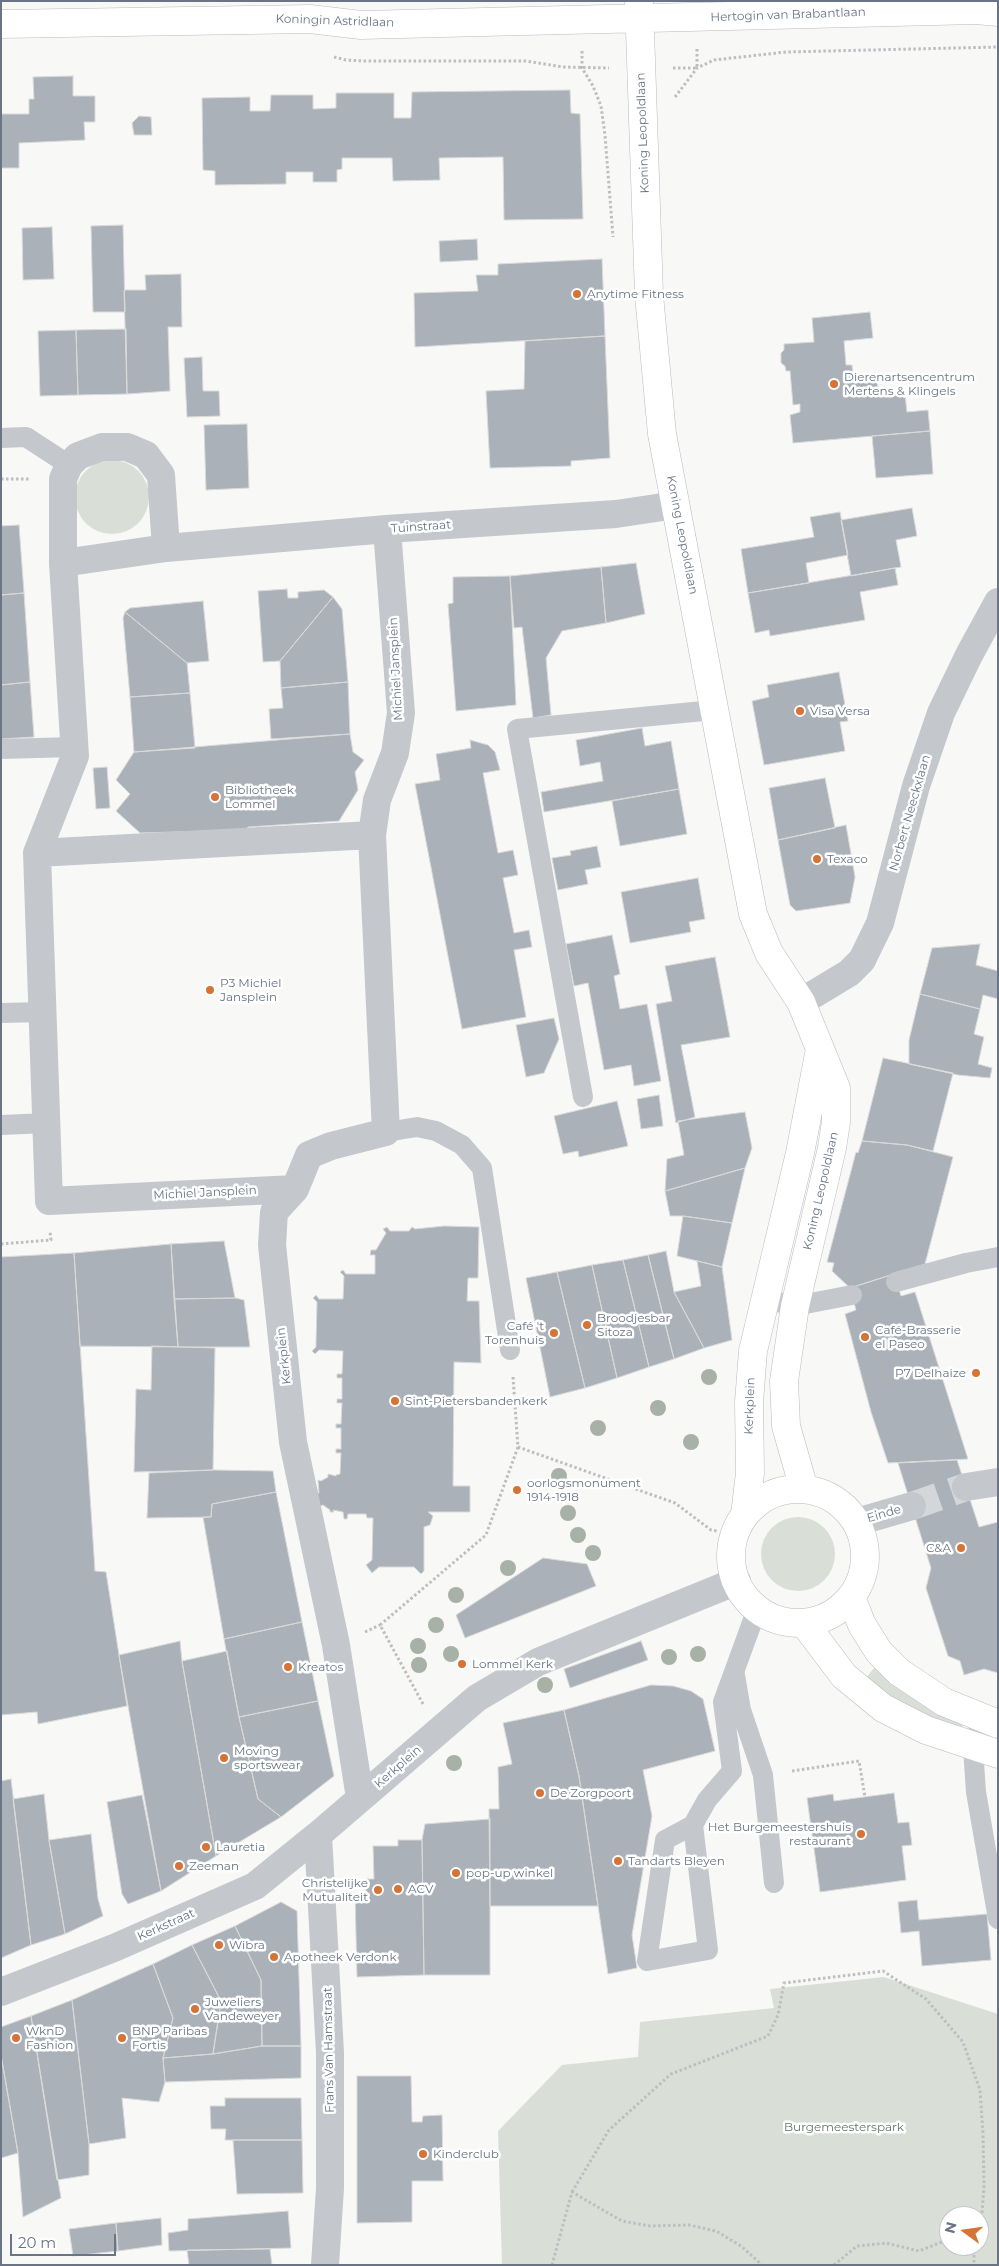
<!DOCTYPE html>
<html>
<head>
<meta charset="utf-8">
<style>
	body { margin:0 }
	#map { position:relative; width:999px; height:2266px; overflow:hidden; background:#f8f8f6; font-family:Montserrat,sans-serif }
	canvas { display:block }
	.frame { position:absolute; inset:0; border:2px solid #697484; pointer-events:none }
	.north { position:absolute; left:939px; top:2206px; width:50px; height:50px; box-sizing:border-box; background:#fff; border:1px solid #c3c7ce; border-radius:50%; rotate:284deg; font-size:14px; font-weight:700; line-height:20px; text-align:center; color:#697484 }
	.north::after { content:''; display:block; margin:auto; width:18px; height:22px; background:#d67337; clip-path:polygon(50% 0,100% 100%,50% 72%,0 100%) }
	.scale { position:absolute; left:10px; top:2234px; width:106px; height:22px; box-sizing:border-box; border:2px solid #697484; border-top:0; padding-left:6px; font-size:15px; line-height:18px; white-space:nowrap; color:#697484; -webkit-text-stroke:4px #fff; paint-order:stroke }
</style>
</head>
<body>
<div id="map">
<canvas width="999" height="2266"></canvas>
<div class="frame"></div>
<div class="north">N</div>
<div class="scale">20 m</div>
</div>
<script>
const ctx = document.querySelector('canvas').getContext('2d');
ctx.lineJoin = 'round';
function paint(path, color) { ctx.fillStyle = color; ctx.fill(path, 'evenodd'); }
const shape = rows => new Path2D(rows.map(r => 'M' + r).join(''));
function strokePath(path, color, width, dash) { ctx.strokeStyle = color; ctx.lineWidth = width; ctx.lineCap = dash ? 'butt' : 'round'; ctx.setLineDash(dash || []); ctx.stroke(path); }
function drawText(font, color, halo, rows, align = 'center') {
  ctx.font = font + ' Montserrat,sans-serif'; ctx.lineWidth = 5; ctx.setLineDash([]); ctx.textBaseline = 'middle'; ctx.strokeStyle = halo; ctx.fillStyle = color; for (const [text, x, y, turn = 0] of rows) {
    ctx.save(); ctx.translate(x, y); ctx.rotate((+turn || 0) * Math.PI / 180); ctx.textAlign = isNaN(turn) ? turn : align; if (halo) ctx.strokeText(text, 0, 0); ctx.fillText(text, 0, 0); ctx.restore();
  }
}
paint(shape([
	'75 497a37 37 0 1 1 74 0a37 37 0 1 1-74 0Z',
	'761 1554a37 37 0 1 1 74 0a37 37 0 1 1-74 0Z',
	[875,1667,962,1722,963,1730,907,1710,865,1679],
	[884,1977,998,2014,998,2265,502,2265,498,2131,562,2065,638,2057,640,2022,774,2008,770,1989],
	[949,2216,979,2216,979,2246,949,2246]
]), '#d9dfd7');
const building = shape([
	[73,76,73,96,95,96,95,122,84,122,85,140,19,143,19,168,1,168,1,114,29,114,29,99,34,99,33,77,73,76],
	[570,90,571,113,580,114,583,219,504,220,503,157,439,158,440,180,393,181,392,158,342,158,342,169,337,170,337,182,313,182,313,172,286,172,286,184,215,185,215,171,203,170,202,98,250,97,250,111,270,111,271,95,313,95,313,109,336,108,336,93,394,93,394,118,411,118,412,92,570,90],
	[139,116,151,117,152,135,134,135,132,123,139,116],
	[123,225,125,312,93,312,91,226,123,225],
	[52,227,54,279,23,280,22,228,52,227],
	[477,239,478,260,440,262,439,241,477,239],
	[602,259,605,336,415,347,414,293,478,291,476,275,498,275,498,264,602,259],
	[181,274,182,327,168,327,170,391,127,394,124,290,146,290,145,275,181,274],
	[870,312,873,338,844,341,846,365,852,365,853,375,876,373,879,396,905,394,907,412,928,410,930,431,793,443,790,415,800,412,800,404,793,405,790,371,786,371,785,366,781,363,781,353,784,350,784,344,814,342,812,318,870,312],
	[126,329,127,394,78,395,76,330,126,329],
	[76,330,78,395,40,396,38,331,76,330],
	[605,336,610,458,571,461,571,466,490,468,486,391,524,389,525,341,605,336],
	[202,357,203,391,219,391,220,416,187,417,184,358,202,357],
	[247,424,249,488,206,490,204,425,247,424],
	[930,431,933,474,876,478,872,436,930,431],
	[912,508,917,536,896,540,901,567,851,576,841,520,912,508],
	[840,512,848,555,806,563,809,583,748,593,741,549,814,537,810,517,840,512],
	[19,525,24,593,1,595,1,526,19,525],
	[636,563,645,614,606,623,601,567,636,563],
	[601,567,606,623,562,631,546,658,551,715,533,718,522,627,514,628,510,576,601,567],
	[895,568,898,585,860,592,865,620,770,636,769,630,755,633,748,593,895,568],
	[510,576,516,705,456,711,448,604,453,603,453,577,510,576],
	[287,589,288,598,298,598,298,592,324,590,333,597,280,661,263,662,258,591,287,589],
	[24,593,30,682,1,685,1,595,24,593],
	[333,597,342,609,348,682,281,688,280,661,333,597],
	[203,601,209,661,187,663,125,612,130,608,203,601],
	[125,612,187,663,190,693,130,697,123,618,125,612],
	[839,672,848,721,840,722,845,751,764,765,752,701,769,697,767,685,839,672],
	[30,682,34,737,1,739,1,685,30,682],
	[348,682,350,734,271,739,269,709,283,708,281,688,348,682],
	[190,693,195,748,134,752,130,697,190,693],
	[642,728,645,746,671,741,679,789,544,812,541,792,603,781,600,762,580,766,576,740,642,728],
	[350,734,353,752,364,760,355,772,358,790,339,821,248,827,239,837,228,829,220,841,210,831,140,833,116,811,130,794,116,780,134,752,350,734],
	[470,740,488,745,495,752,500,770,483,773,498,853,513,850,518,875,503,878,514,933,529,930,532,947,514,950,526,1017,462,1029,415,784,440,780,436,754,471,748,470,740],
	[107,767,110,808,96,809,93,768,107,767],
	[825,778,835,828,778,840,769,788,825,778],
	[679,789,687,834,620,846,612,801,679,789],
	[846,825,855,877,850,903,796,911,790,905,778,840,846,825],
	[597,846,601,867,585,870,588,884,558,890,552,858,571,855,570,851,597,846],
	[698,878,705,919,689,922,691,932,630,943,621,892,698,878],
	[612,935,620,974,614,976,620,1009,647,1004,661,1081,634,1086,631,1065,604,1070,588,983,574,986,566,944,612,935],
	[980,944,976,965,998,971,998,999,983,995,980,1009,920,994,932,948,980,944],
	[715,957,730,1037,681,1045,695,1117,676,1123,656,1004,672,1001,665,966,715,957],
	[920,994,980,1009,974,1034,984,1037,978,1064,992,1068,990,1078,958,1075,909,1064,909,1040,920,994],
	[554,1018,559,1039,544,1073,526,1077,516,1025,554,1018],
	[883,1058,953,1073,933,1151,907,1145,862,1141,883,1058],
	[659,1095,663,1126,641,1129,637,1099,659,1095],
	[617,1101,628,1146,579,1157,578,1151,563,1154,554,1116,617,1101],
	[745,1112,752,1148,745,1168,665,1191,667,1159,684,1155,678,1121,745,1112],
	[862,1141,907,1145,953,1157,925,1264,850,1288,832,1271,834,1263,827,1262,856,1152,858,1153,862,1141],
	[745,1168,732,1223,683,1216,670,1216,665,1191,745,1168],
	[683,1216,732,1223,722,1267,677,1256,683,1216],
	[444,1226,479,1227,478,1278,468,1278,467,1301,479,1301,481,1363,454,1362,453,1486,470,1486,470,1512,428,1512,433,1516,430,1525,424,1527,424,1571,421,1574,414,1567,379,1567,372,1573,366,1565,372,1560,373,1518,367,1518,366,1514,348,1514,347,1519,344,1519,343,1512,333,1510,334,1512,330,1512,330,1510,323,1505,320,1506,316,1494,319,1493,318,1480,321,1481,328,1477,328,1474,336,1476,336,1475,340,1474,341,1453,336,1453,336,1449,341,1449,341,1428,336,1428,336,1424,341,1424,342,1403,337,1403,337,1399,342,1399,342,1378,337,1378,337,1374,342,1374,343,1351,319,1350,315,1354,312,1351,316,1347,316,1341,317,1302,313,1298,316,1295,319,1299,343,1299,344,1276,340,1272,343,1270,346,1274,375,1274,375,1255,370,1255,371,1250,376,1250,386,1233,383,1229,387,1227,390,1231,409,1231,412,1227,415,1229,444,1226],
	[224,1241,235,1298,174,1299,171,1244,224,1241],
	[171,1244,178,1347,80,1346,74,1253,171,1244],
	[666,1251,674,1292,704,1348,674,1359,648,1255,666,1251],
	[74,1253,95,1571,106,1572,127,1706,38,1724,37,1712,1,1715,1,1257,74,1253],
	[648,1255,674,1359,649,1367,623,1260,648,1255],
	[623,1260,649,1367,617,1378,592,1265,623,1260],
	[697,1261,722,1267,732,1340,704,1348,674,1292,701,1286,697,1261],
	[592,1265,617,1378,585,1388,557,1272,592,1265],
	[557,1272,585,1388,550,1397,526,1278,557,1272],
	[894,1274,901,1296,915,1292,968,1459,888,1463,871,1412,845,1314,856,1310,850,1288,894,1274],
	[235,1298,244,1300,250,1347,178,1347,174,1299,235,1298],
	[152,1346,215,1348,213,1470,134,1472,136,1389,151,1390,152,1346],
	[957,1460,979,1527,998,1522,998,1673,984,1669,964,1675,960,1661,948,1656,926,1588,931,1568,898,1463,957,1460],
	[213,1470,273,1471,276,1492,212,1504,211,1517,147,1518,149,1473,213,1470],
	[276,1492,302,1622,224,1639,203,1517,211,1517,212,1504,276,1492],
	[543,1558,587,1564,596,1586,465,1638,456,1615,543,1558],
	[302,1622,318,1701,239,1717,224,1639,302,1622],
	[180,1641,182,1661,216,1856,161,1891,119,1655,180,1641],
	[641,1641,648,1660,570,1688,564,1669,641,1641],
	[227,1651,239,1717,258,1799,281,1817,216,1856,182,1661,227,1651],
	[651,1685,673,1686,691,1691,703,1699,715,1751,643,1770,652,1816,632,1935,637,1968,608,1974,579,1776,564,1710,651,1685],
	[318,1701,334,1776,281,1817,258,1799,239,1717,318,1701],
	[564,1710,579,1776,598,1906,490,1906,489,1809,499,1809,498,1767,512,1764,503,1723,564,1710],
	[11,1779,31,1945,1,1958,1,1781,11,1779],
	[894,1793,898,1823,909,1822,912,1845,902,1846,906,1880,820,1892,807,1798,833,1794,834,1801,894,1793],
	[44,1794,49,1840,65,1934,31,1945,13,1799,44,1794],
	[142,1795,161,1891,128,1904,122,1894,107,1802,142,1795],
	[490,1819,490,1975,424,1975,422,1840,425,1824,490,1819],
	[91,1834,98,1899,103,1916,65,1934,49,1840,91,1834],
	[398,1840,422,1840,424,1975,357,1977,355,1894,366,1893,366,1879,374,1879,373,1846,398,1846,398,1840],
	[917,1900,919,1920,987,1914,991,1960,922,1966,919,1931,901,1933,898,1902,917,1900],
	[281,1902,297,1911,301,2046,262,2046,261,1980,235,1926,281,1902],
	[235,1926,261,1980,262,2046,213,2054,221,2001,192,1945,235,1926],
	[192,1945,221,2001,213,2054,163,2058,173,2018,153,1964,192,1945],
	[153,1964,173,2018,163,2058,165,2082,159,2102,122,2098,126,2138,89,2144,72,2000,153,1964],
	[72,2000,89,2144,89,2175,57,2180,31,2016,72,2000],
	[31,2016,61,2198,23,2217,18,2153,1,2055,1,2027,31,2016],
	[262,2046,301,2046,301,2078,165,2082,163,2058,213,2054,262,2046],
	[1,2055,18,2153,1,2158,1,2055],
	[357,2076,411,2076,412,2122,422,2122,423,2116,442,2115,443,2181,412,2181,412,2222,357,2223,357,2076],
	[225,2098,301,2098,302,2140,225,2140,226,2129,211,2129,210,2106,225,2106,225,2098],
	[233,2140,302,2140,303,2193,237,2194,233,2140],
	[288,2211,291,2248,169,2251,168,2233,188,2230,188,2219,288,2211],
	[161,2218,162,2245,118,2251,116,2223,161,2218],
	[116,2223,118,2251,73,2256,69,2229,116,2223],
	[270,2249,272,2265,189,2265,187,2250,270,2249]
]);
paint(building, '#abb1b8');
strokePath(building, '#d9dad8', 1);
strokePath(shape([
	[912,1506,966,1487]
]), '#d4d7da', 28, [28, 14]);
const secondary = shape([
	[639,1,649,295,662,434,753,914,769,953,801,1002,836,1088,836,1122,832,1148,795,1306,784,1381,786,1426,804,1489],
	[1,24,310,19,361,25,976,10,998,12],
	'731 1556a67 67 0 1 1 134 0a67 67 0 1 1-134 0Z',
	[745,1515,750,1473,749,1402,753,1351,800,1153,820,1049],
	[851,1597,862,1625,879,1652,899,1672,944,1702,998,1724],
	[804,1623,844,1676,883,1708,926,1730,998,1754]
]);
strokePath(secondary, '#b7babf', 29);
strokePath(shape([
	[697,49,697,68],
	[582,51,582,68,593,86,601,106,605,135,613,237],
	[334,57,346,60,366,61,526,61,563,67,609,68],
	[673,68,697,68],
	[675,97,697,68,714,60,786,52,998,47],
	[1,479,31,479],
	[1,1244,51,1240,50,1232],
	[513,1377,518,1447,675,1503,711,1530,717,1531],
	[365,1632,380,1625],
	[423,1704,380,1625,486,1535,518,1447],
	[792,1771,859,1761,865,1797],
	[572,2192,609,2130,671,2074,768,2036,778,2015,784,1983,883,1971,926,1999,963,2042,980,2090,983,2133,984,2185,982,2215,979,2218],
	[971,2246,974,2250,974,2265],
	[552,2265,572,2192,622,2221,650,2226,689,2225,716,2231,741,2246,762,2265],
	[834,2265,857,2246,886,2243,919,2251,949,2239]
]), '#bcbec1', 3, [2.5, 2.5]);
strokePath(shape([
	[1,438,26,437,69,465],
	[1,749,74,747],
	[1,1013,43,1012],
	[583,1097,517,729,714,710],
	[1,1125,47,1123],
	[386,1132,417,1127,436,1131,462,1145,482,1168,510,1350],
	[896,1282,966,1263,998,1257],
	[764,1299,795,1306,852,1295],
	[735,1675,741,1710,763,1775,774,1883],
	[976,1735,973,1748,976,1792,998,1919],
	[693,1825,665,1840,647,1961,708,1950,693,1825,707,1800,732,1771,723,1702,757,1609]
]), '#c4c7cb', 20);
strokePath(shape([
	[166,548,161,475,146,455,127,447,102,447,78,456,69,465,63,479,63,563,166,548,387,529,616,514,676,505],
	[63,563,75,756,37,853,49,1201,295,1189,309,1155,331,1146,386,1132,372,835,377,800,395,753,401,713,387,529],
	[37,853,372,835],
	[801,1002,849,973,862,960,880,923,916,786,941,713,969,655,998,602],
	[295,1189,274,1212,272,1245,293,1442,336,1645,360,1798],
	[966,1487,998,1482],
	[857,1522,912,1506],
	[318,1835,330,2053,330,2188,325,2265],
	[1,1992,114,1948,255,1886,318,1835,477,1698,538,1662,737,1581]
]), '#c4c7cb', 28);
strokePath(secondary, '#fff', 28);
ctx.fillStyle = '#a7b1a6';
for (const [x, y] of [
	[709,1377],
	[658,1408],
	[598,1428],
	[691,1442],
	[559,1476],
	[568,1513],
	[578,1535],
	[593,1553],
	[508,1568],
	[456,1595],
	[436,1625],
	[418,1646],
	[451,1654],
	[698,1654],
	[669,1657],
	[419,1665],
	[545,1685],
	[454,1763]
]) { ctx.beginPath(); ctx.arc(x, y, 8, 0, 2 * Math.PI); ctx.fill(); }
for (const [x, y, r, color] of [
	[577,294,5,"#d67337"],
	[834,384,5,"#d67337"],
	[800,711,5,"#d67337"],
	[215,797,5,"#d67337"],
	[817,859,5,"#d67337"],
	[210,990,5,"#d67337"],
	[587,1325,5,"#d67337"],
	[554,1333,5,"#d67337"],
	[865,1337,5,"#d67337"],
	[976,1373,5,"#d67337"],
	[395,1401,5,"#d67337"],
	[517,1490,5,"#d67337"],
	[961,1548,5,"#d67337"],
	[462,1664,5,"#d67337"],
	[288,1667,5,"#d67337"],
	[224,1758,5,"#d67337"],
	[540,1793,5,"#d67337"],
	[861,1834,5,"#d67337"],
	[206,1847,5,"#d67337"],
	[618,1861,5,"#d67337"],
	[179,1866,5,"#d67337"],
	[456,1873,5,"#d67337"],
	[398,1889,5,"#d67337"],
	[378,1890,5,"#d67337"],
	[219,1945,5,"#d67337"],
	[274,1957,5,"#d67337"],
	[195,2009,5,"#d67337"],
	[16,2038,5,"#d67337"],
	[122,2038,5,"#d67337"],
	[423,2154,5,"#d67337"]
]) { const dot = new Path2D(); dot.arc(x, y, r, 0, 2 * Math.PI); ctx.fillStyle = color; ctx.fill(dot); strokePath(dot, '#fff', 2); }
drawText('12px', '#697484', '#fff', [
	["Hertogin van Brabantlaan",788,15,-2],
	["Koningin Astridlaan",335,21,2],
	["Koning Leopoldlaan",643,133,-92],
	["Tuinstraat",421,527,-4],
	["Koning Leopoldlaan",682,535,79],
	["Michiel Jansplein",396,669,-93],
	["Norbert Neeckxlaan",910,813,-74],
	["Koning Leopoldlaan",821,1191,-77],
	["Michiel Jansplein",205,1193,-3],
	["Kerkplein",284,1356,-96],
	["Kerkplein",750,1406,-88],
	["Einde",884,1514,-16],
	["Kerkplein",398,1767,-41],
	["Kerkstraat",166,1925,-24],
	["Frans Van Hamstraat",329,2050,-91]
]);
drawText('12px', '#697484', '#fff', [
	["Anytime Fitness",587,294],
	["Dierenartsencentrum",844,377],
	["Mertens & Klingels",844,391],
	["Visa Versa",810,711],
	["Bibliotheek",225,790],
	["Lommel",225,804],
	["Texaco",827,859],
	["P3 Michiel",220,983],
	["Jansplein",220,997],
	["Broodjesbar",597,1318],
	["Sitoza",597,1332],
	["Café 't",544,1326,"right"],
	["Torenhuis",544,1340,"right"],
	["Café-Brasserie",875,1330],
	["el Paseo",875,1344],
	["P7 Delhaize",966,1373,"right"],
	["Sint-Pietersbandenkerk",405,1401],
	["oorlogsmonument",527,1483],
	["1914-1918",527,1497],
	["C&A",951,1548,"right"],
	["Lommel Kerk",472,1664],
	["Kreatos",298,1667],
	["Moving",234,1751],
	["sportswear",234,1765],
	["De Zorgpoort",550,1793],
	["Het Burgemeestershuis",851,1827,"right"],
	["restaurant",851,1841,"right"],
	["Lauretia",216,1847],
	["Tandarts Bleyen",628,1861],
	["Zeeman",189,1866],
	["pop-up winkel",466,1873],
	["Christelijke",368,1883,"right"],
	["Mutualiteit",368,1897,"right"],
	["ACV",408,1889],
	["Wibra",229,1945],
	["Apotheek Verdonk",284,1957],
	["Juweliers",205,2002],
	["Vandeweyer",205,2016],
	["WknD",26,2031],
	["Fashion",26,2045],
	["BNP Paribas",132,2031],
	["Fortis",132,2045],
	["Kinderclub",433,2154]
], 'left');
drawText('12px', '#657764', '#fff', [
	["Burgemeesterspark",844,2127]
]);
</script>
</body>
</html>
